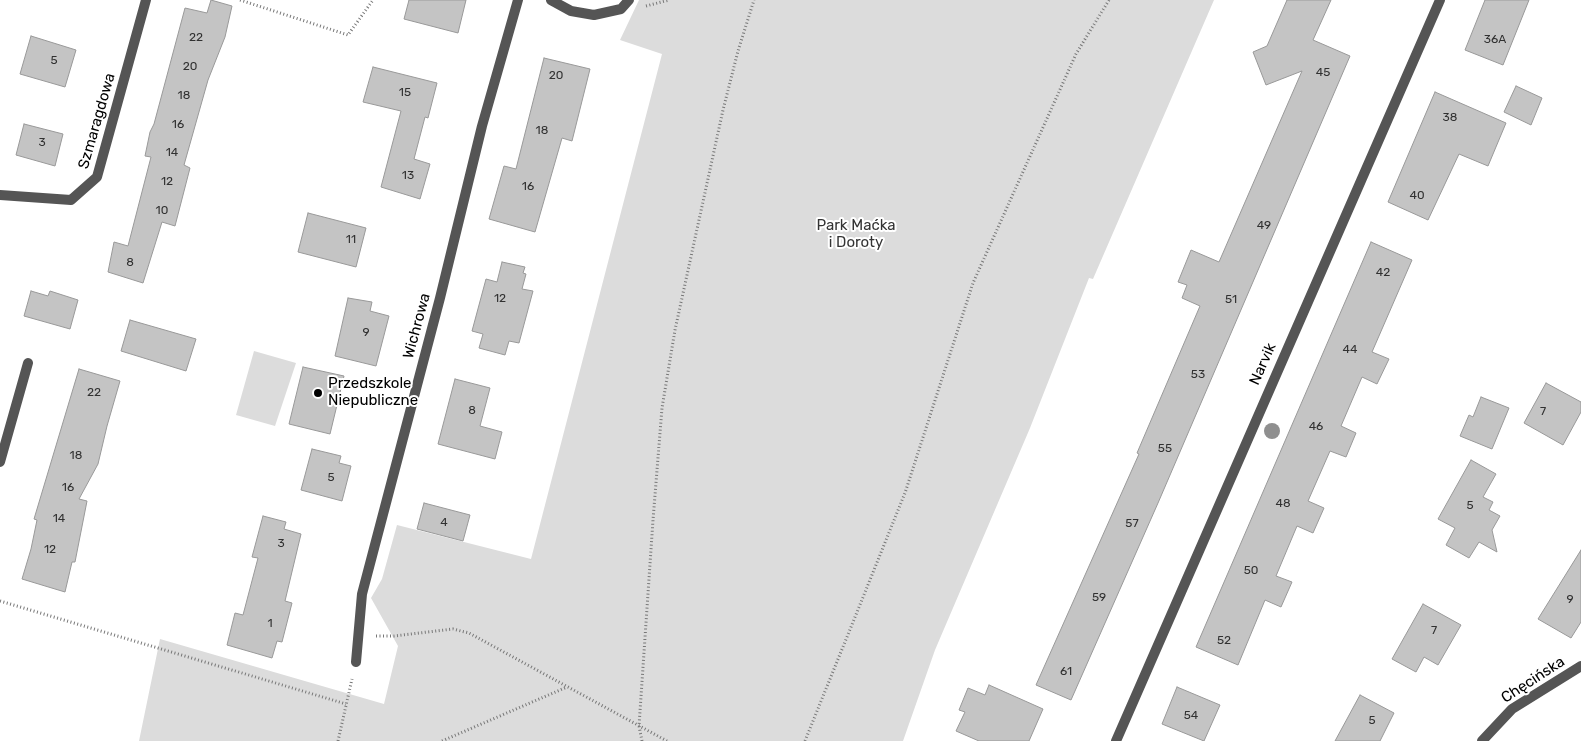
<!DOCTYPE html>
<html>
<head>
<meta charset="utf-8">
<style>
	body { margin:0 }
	canvas { display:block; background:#fff }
</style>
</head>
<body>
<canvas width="1581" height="741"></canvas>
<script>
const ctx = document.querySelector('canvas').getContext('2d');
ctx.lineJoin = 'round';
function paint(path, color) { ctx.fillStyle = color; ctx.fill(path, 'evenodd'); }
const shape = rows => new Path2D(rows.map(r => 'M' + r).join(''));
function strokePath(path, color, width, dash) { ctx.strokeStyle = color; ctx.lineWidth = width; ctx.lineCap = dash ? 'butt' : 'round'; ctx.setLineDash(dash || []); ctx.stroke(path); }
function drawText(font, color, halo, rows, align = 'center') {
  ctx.font = font + ' Rubik,sans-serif'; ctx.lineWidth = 4; ctx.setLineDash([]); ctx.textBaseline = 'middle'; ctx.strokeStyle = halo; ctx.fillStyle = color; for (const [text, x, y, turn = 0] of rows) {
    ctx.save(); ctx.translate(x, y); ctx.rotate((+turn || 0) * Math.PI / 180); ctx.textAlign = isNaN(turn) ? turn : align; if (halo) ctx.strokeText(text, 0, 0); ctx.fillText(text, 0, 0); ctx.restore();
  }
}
paint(shape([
	[639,0,1214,0,1093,279,1089,278,1030,428,935,650,903,741,139,741,160,639,384,704,398,646,371,598,382,579,397,525,531,559,662,54,620,40],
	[254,351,296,363,275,426,236,415]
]), '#dcdcdc');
const building = shape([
	[211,0,232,6,225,37,208,80,184,165,190,168,175,226,162,222,143,283,108,272,114,242,128,246,151,157,145,156,150,132,154,124,185,8,207,13,211,0],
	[409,0,466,0,458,33,404,19,409,0],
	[1287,0,1331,0,1313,40,1350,56,1158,503,1071,700,1036,685,1139,454,1137,453,1200,306,1182,298,1187,285,1178,282,1191,250,1219,262,1302,71,1266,85,1253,52,1267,46,1287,0],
	[1485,0,1529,0,1503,65,1465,50,1485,0],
	[31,36,76,50,65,87,20,74,31,36],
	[544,58,590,69,572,141,562,138,535,232,489,219,504,166,516,169,544,58],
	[373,67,437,83,428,118,425,117,414,159,430,164,420,199,381,187,401,111,363,102,373,67],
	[1516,86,1542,98,1531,125,1504,112,1516,86],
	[1435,92,1506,123,1488,166,1459,154,1428,220,1388,202,1435,92],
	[24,124,63,134,55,166,16,155,24,124],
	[308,213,366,228,356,267,298,252,308,213],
	[1371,242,1412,260,1372,352,1389,359,1377,384,1362,377,1341,426,1356,433,1346,457,1330,451,1308,501,1324,508,1313,533,1297,526,1276,576,1292,582,1281,607,1265,600,1238,665,1196,647,1371,242],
	[502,262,525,267,523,273,526,274,522,289,533,291,519,343,509,341,505,355,479,348,483,334,472,331,486,279,497,282,502,262],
	[31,291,48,296,50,291,78,300,70,329,24,316,31,291],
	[348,298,372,302,370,311,389,316,376,366,335,356,348,298],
	[130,320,196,339,186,371,121,351,130,320],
	[303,367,344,376,330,434,289,424,303,367],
	[79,369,120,381,107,426,98,464,79,499,87,501,75,562,72,562,65,592,22,579,31,549,37,520,34,519,79,369],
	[455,379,490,388,480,426,502,432,495,459,438,444,455,379],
	[1546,383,1581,402,1581,412,1563,445,1524,423,1546,383],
	[1481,397,1509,408,1492,449,1460,436,1469,415,1473,417,1481,397],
	[312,449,341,456,339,463,351,466,342,501,301,490,312,449],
	[1471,460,1496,474,1483,497,1493,502,1489,510,1500,516,1492,530,1497,552,1479,542,1469,558,1446,545,1455,528,1438,519,1471,460],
	[424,503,470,515,463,541,417,529,424,503],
	[263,516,286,522,284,529,301,534,285,601,292,603,282,642,277,641,272,658,227,645,235,613,243,615,258,558,252,557,263,516],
	[1581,550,1581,622,1571,638,1538,619,1581,550],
	[1423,604,1461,625,1438,665,1424,657,1416,672,1392,659,1423,604],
	[989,685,1043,709,1029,741,979,741,956,731,965,712,959,710,968,688,985,695,989,685],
	[1177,687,1220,705,1204,741,1162,724,1177,687],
	[1360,695,1394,713,1380,741,1335,741,1360,695]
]);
paint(building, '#c4c4c4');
strokePath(building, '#999', 1);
strokePath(shape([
	[240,0,348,35,373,0],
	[646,6,669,0],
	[0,601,346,704],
	[376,636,394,636,453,629,469,633,667,741],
	[338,741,352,679],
	[442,741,567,687],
	[642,741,639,726,653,520,662,408,675,330,723,110,738,51,754,0],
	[805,741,905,493,973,283,1076,54,1109,0]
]), '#777', 3, [1, 2.5]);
strokePath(shape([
	[551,0,571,11,594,15,621,9,629,0],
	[0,195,71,200,97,177,146,0],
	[0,462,28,363],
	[356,662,362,594,440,298,482,126,518,0],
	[1116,741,1440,0],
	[1482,741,1512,709,1581,666]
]), '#555', 10);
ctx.fillStyle = '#8f8f8f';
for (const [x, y] of [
	[1272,431]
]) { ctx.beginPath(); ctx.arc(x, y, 8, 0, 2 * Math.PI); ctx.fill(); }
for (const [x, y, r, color] of [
	[318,393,5,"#000"]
]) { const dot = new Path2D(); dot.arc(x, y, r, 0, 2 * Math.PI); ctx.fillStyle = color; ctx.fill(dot); strokePath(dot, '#fff', 2); }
drawText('12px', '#313131', null, [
	["22",196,38],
	["36A",1495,40],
	["5",54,61],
	["20",190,67],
	["45",1323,73],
	["20",556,76],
	["15",405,93],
	["18",184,96],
	["38",1450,118],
	["16",178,125],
	["18",542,131],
	["3",42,143],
	["14",172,153],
	["13",408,176],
	["12",167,182],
	["16",528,187],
	["40",1417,196],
	["10",162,211],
	["49",1264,226],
	["11",351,240],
	["8",130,263],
	["42",1383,273],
	["12",500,299],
	["51",1231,300],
	["9",366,333],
	["44",1350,350],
	["53",1198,375],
	["22",94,393],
	["8",472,411],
	["7",1543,412],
	["46",1316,427],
	["55",1165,449],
	["18",76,456],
	["5",331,478],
	["16",68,488],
	["48",1283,504],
	["5",1470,506],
	["14",59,519],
	["4",444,523],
	["57",1132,524],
	["3",281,544],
	["12",50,550],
	["50",1251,571],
	["59",1099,598],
	["9",1570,600],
	["1",270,624],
	["7",1434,631],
	["52",1224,641],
	["61",1066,672],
	["54",1191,716],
	["5",1372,721]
]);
drawText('15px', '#000', '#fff', [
	["Szmaragdowa",97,121,-74],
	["Wichrowa",417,326,-75],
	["Narvik",1263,364,-66],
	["Chęcińska",1533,680,-33]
]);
drawText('15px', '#333', '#fff', [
	["Park Maćka",856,226],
	["i Doroty",856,243]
]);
drawText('15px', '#000', '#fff', [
	["Przedszkole",328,384],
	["Niepubliczne",328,401]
], 'left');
</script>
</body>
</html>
